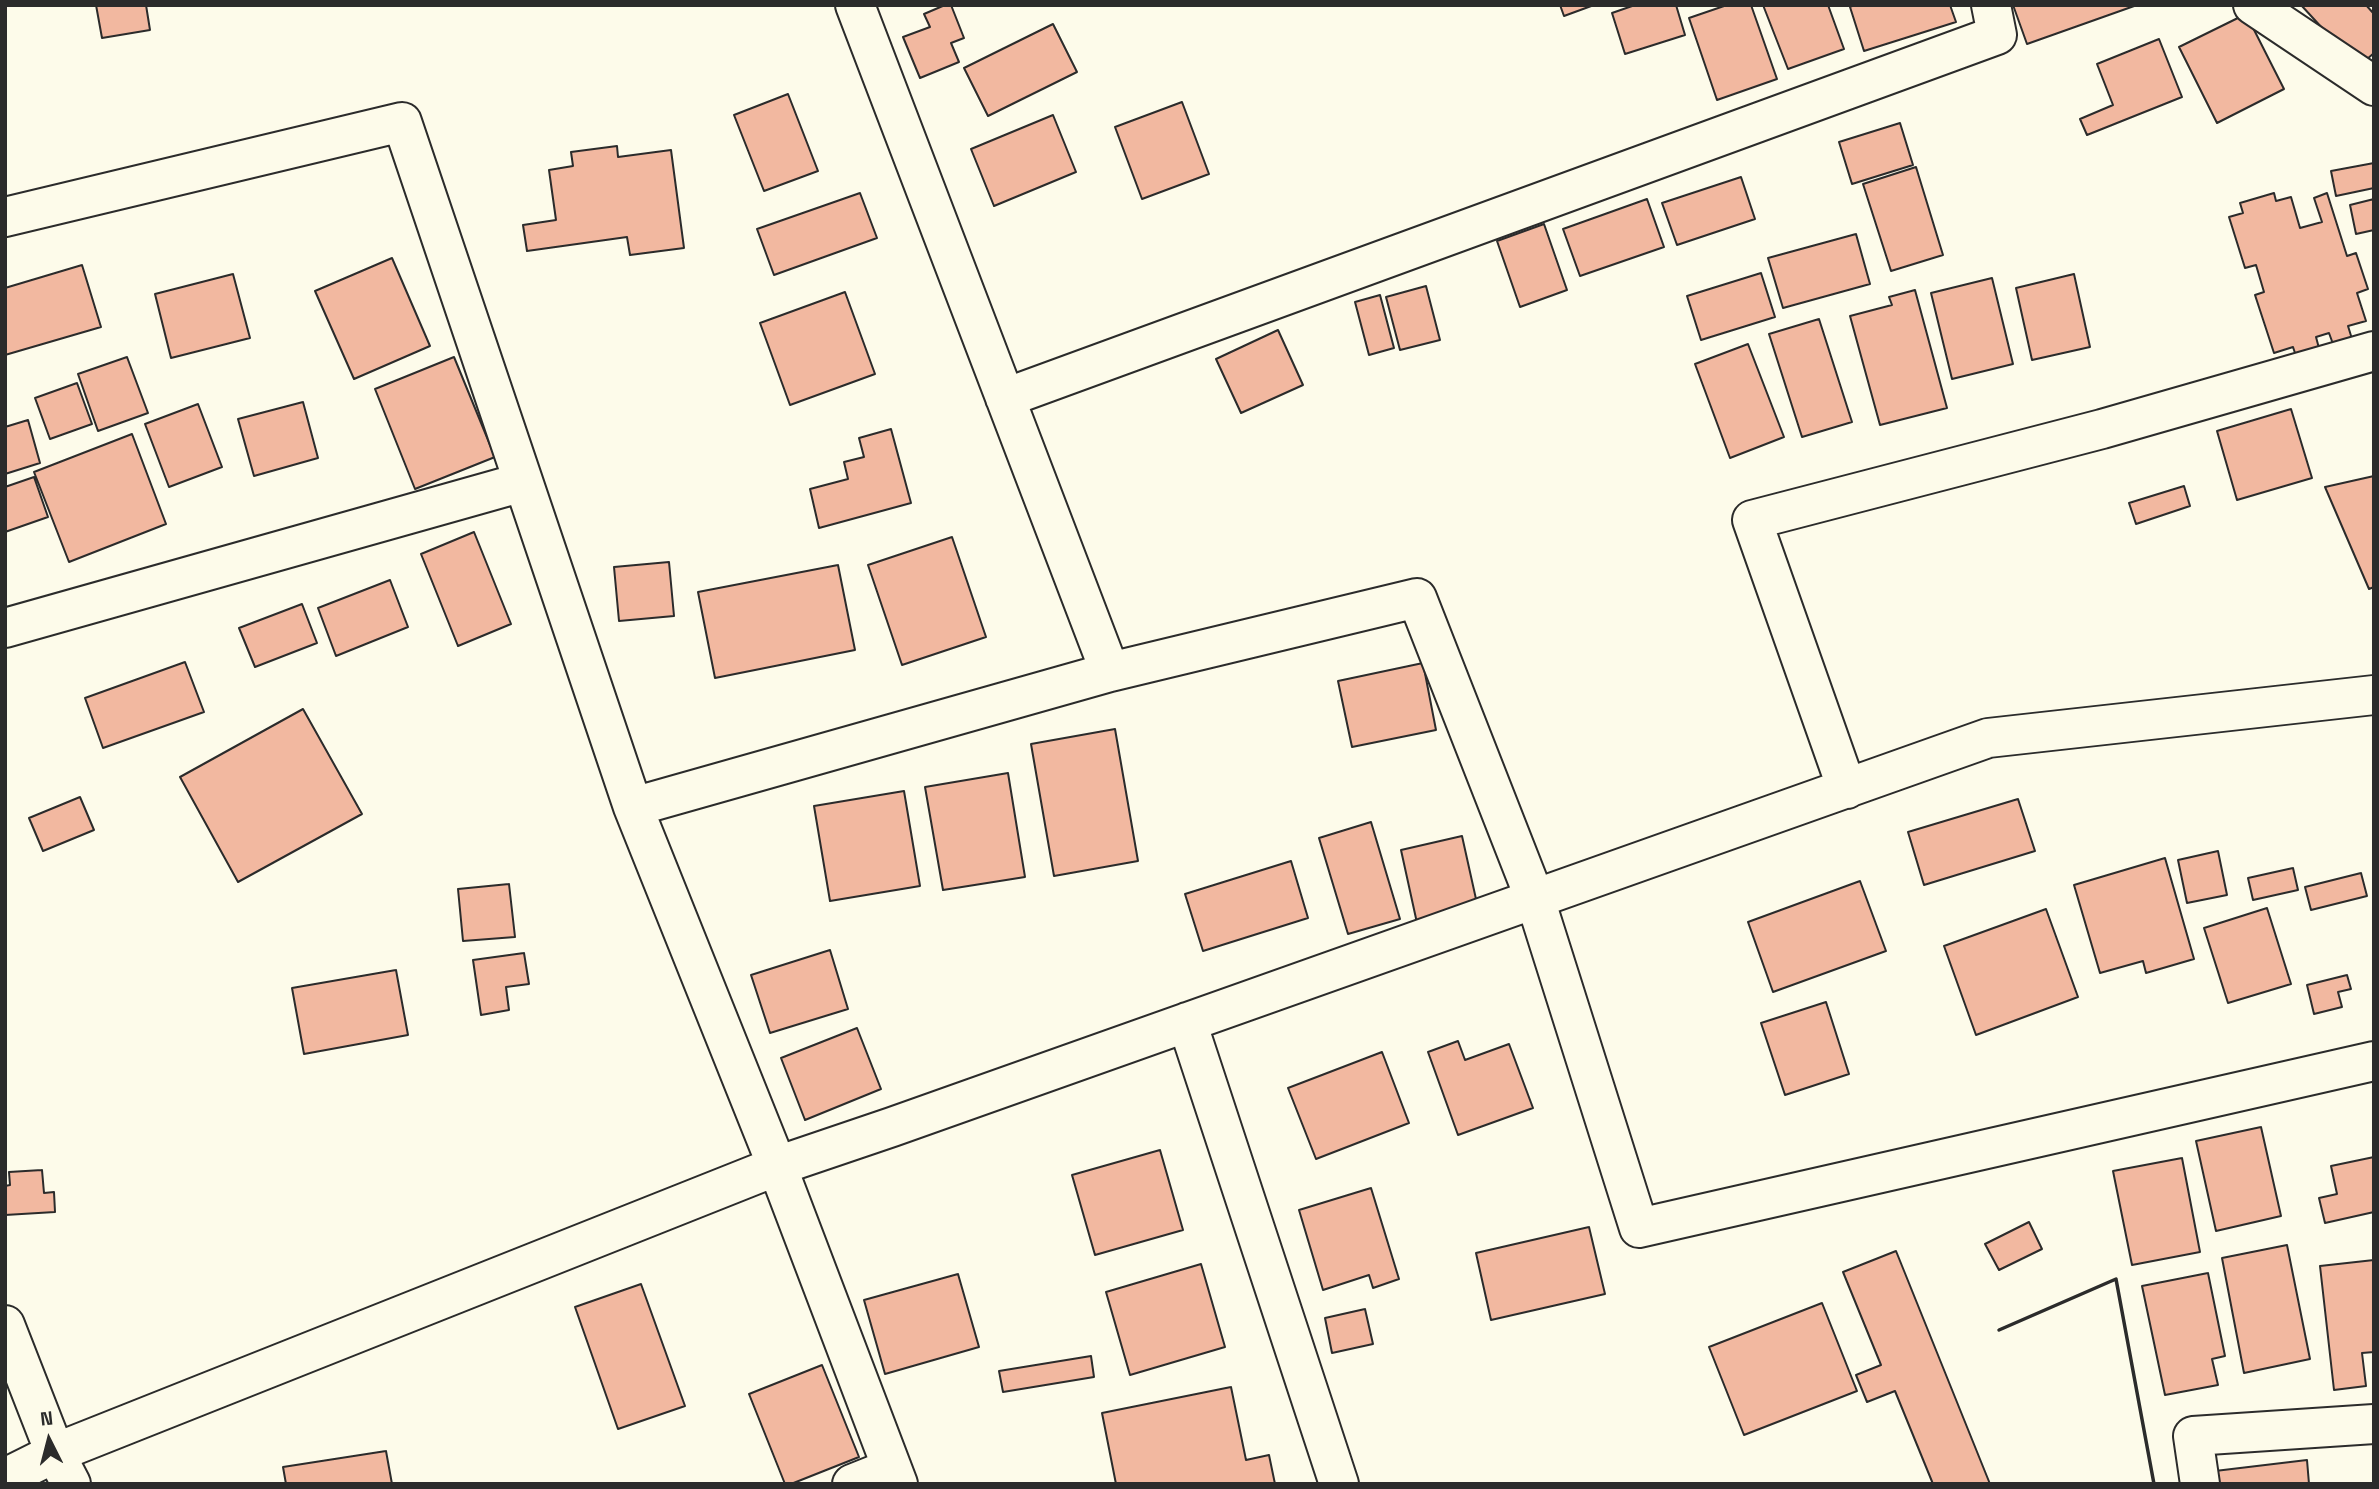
<!DOCTYPE html>
<html>
<head>
<meta charset="utf-8">
<style>
	body { margin:0 }
	#map { position:relative; width:2379px; height:1489px; overflow:hidden; background:#fdfbea; font-family:"Space Grotesk",sans-serif }
	canvas { display:block }
	.frame { position:absolute; inset:0; border:7px solid #2b2b2b; pointer-events:none }
	.north { position:absolute; left:14px; top:1405px; width:70px; height:70px; -webkit-text-stroke:5px #fdfbea; paint-order:stroke; rotate:354deg; font-size:19px; font-weight:700; line-height:28px; text-align:center; color:#2b2b2b }
	.north::after { content:''; display:block; margin:auto; width:24px; height:32px; background:#2b2b2b; clip-path:polygon(50% 0,100% 100%,50% 72%,0 100%) }
</style>
</head>
<body>
<div id="map">
<canvas width="2379" height="1489"></canvas>
<div class="frame"></div>
<div class="north">N</div>
</div>
<script>
const ctx = document.querySelector('canvas').getContext('2d');
ctx.lineJoin = 'round';
function paint(path, color) { ctx.fillStyle = color; ctx.fill(path, 'evenodd'); }
const shape = rows => new Path2D(rows.map(r => 'M' + r).join(''));
function strokePath(path, color, width, dash) { ctx.strokeStyle = color; ctx.lineWidth = width; ctx.lineCap = dash ? 'butt' : 'round'; ctx.setLineDash(dash || []); ctx.stroke(path); }
const building = shape([
	[96,5,146,5,150,30,102,38,96,5],
	[945,5,951,5,964,38,951,43,959,62,920,78,903,37,930,27,924,14,945,5],
	[1560,5,1594,5,1564,16,1560,5],
	[1635,5,1676,5,1685,35,1625,54,1612,13,1635,5],
	[1727,5,1751,5,1777,79,1717,100,1689,18,1727,5],
	[1763,5,1828,5,1844,49,1788,69,1763,5],
	[1854,5,1950,5,1956,22,1864,51,1850,7,1854,5],
	[2013,5,2137,5,2027,44,2013,5],
	[2301,5,2366,5,2374,14,2374,53,2358,67,2301,5],
	[2246,14,2284,89,2217,123,2179,47,2246,14],
	[1053,24,1077,72,988,116,964,68,1053,24],
	[2159,39,2182,97,2087,135,2080,119,2113,105,2097,64,2159,39],
	[788,94,818,171,764,191,734,115,788,94],
	[1182,102,1209,174,1142,199,1115,127,1182,102],
	[1053,115,1076,172,994,206,971,149,1053,115],
	[1900,123,1913,165,1852,184,1839,142,1900,123],
	[617,146,618,157,671,150,684,248,630,255,627,237,527,251,523,225,556,220,549,170,573,166,571,152,617,146],
	[2374,163,2374,188,2336,196,2331,171,2374,163],
	[1916,167,1943,255,1891,271,1863,184,1916,167],
	[1741,177,1755,219,1677,245,1662,203,1741,177],
	[860,193,877,238,774,275,757,229,860,193],
	[2274,193,2276,201,2291,197,2300,228,2322,222,2314,198,2327,193,2347,256,2356,253,2368,289,2357,293,2366,321,2348,326,2352,339,2333,344,2329,333,2316,337,2320,352,2297,359,2293,347,2274,353,2255,295,2264,292,2256,265,2245,268,2229,217,2243,213,2240,203,2274,193],
	[1647,199,1664,247,1580,276,1563,229,1647,199],
	[2374,199,2374,230,2356,234,2350,205,2374,199],
	[1544,224,1567,290,1520,307,1497,241,1544,224],
	[1856,234,1870,284,1783,308,1768,258,1856,234],
	[392,258,430,346,354,379,315,291,392,258],
	[82,265,101,327,5,355,5,288,82,265],
	[1761,273,1775,317,1701,340,1687,296,1761,273],
	[233,274,250,338,171,358,155,294,233,274],
	[2074,274,2090,347,2032,360,2016,288,2074,274],
	[1992,278,2013,364,1952,379,1931,293,1992,278],
	[1426,286,1440,340,1400,350,1386,297,1426,286],
	[1915,290,1947,408,1880,425,1850,316,1892,305,1889,297,1915,290],
	[845,292,875,374,790,405,760,323,845,292],
	[1380,295,1394,348,1369,355,1355,302,1380,295],
	[1819,319,1852,422,1802,437,1769,334,1819,319],
	[1278,330,1303,385,1241,413,1216,359,1278,330],
	[1748,344,1784,437,1730,458,1695,364,1748,344],
	[127,357,148,413,98,431,78,374,127,357],
	[454,357,495,457,415,489,375,389,454,357],
	[77,383,92,424,50,439,35,398,77,383],
	[303,402,318,458,254,476,238,419,303,402],
	[198,404,222,467,169,487,145,424,198,404],
	[2291,409,2312,478,2237,500,2217,431,2291,409],
	[28,420,40,463,5,474,5,427,28,420],
	[891,429,911,503,819,528,810,489,848,479,844,462,864,457,859,438,891,429],
	[132,434,166,524,69,562,34,472,132,434],
	[2374,476,2374,587,2369,589,2325,487,2374,476],
	[34,477,48,517,5,532,5,487,34,477],
	[2184,486,2190,506,2136,524,2129,503,2184,486],
	[474,532,511,624,458,646,421,554,474,532],
	[952,537,986,637,902,665,868,565,952,537],
	[669,562,674,616,619,621,614,567,669,562],
	[838,565,855,650,715,678,698,592,838,565],
	[390,580,408,627,336,656,318,608,390,580],
	[302,604,317,643,255,667,239,628,302,604],
	[185,662,204,712,103,748,85,698,185,662],
	[1423,663,1436,730,1352,747,1338,681,1423,663],
	[303,709,362,814,238,882,180,777,303,709],
	[1115,729,1138,861,1054,876,1031,744,1115,729],
	[1008,773,1025,877,943,890,925,787,1008,773],
	[904,791,920,886,830,901,814,806,904,791],
	[80,797,94,830,43,851,29,818,80,797],
	[2018,799,2035,851,1924,885,1908,832,2018,799],
	[1371,822,1400,919,1348,934,1319,838,1371,822],
	[1462,836,1478,908,1417,923,1401,850,1462,836],
	[2218,851,2227,895,2187,903,2178,860,2218,851],
	[2165,858,2194,959,2146,973,2143,961,2100,973,2074,885,2165,858],
	[1291,861,1308,918,1203,951,1185,894,1291,861],
	[2293,868,2298,890,2253,900,2248,878,2293,868],
	[2361,873,2367,896,2311,910,2305,887,2361,873],
	[1860,881,1886,951,1773,992,1748,922,1860,881],
	[509,884,515,937,463,941,458,889,509,884],
	[2267,908,2291,984,2228,1003,2204,928,2267,908],
	[2046,909,2078,997,1976,1035,1944,946,2046,909],
	[830,950,848,1009,770,1033,751,975,830,950],
	[524,953,529,984,506,987,509,1010,481,1015,473,960,524,953],
	[396,970,408,1035,304,1054,292,988,396,970],
	[2347,975,2351,989,2338,992,2342,1007,2314,1014,2307,985,2347,975],
	[1826,1002,1849,1074,1785,1095,1761,1023,1826,1002],
	[857,1028,881,1089,805,1120,781,1058,857,1028],
	[1458,1041,1465,1060,1509,1044,1533,1108,1458,1135,1428,1052,1458,1041],
	[1382,1052,1409,1123,1316,1159,1288,1088,1382,1052],
	[2261,1127,2281,1216,2216,1231,2196,1141,2261,1127],
	[1160,1150,1183,1230,1095,1255,1072,1175,1160,1150],
	[2374,1157,2374,1212,2325,1223,2319,1198,2337,1194,2331,1166,2374,1157],
	[2182,1158,2200,1252,2132,1265,2113,1171,2182,1158],
	[42,1170,44,1193,54,1192,55,1212,5,1215,5,1186,10,1185,9,1172,42,1170],
	[1371,1188,1399,1279,1373,1288,1369,1275,1323,1290,1299,1210,1371,1188],
	[2029,1222,2042,1249,1999,1270,1985,1244,2029,1222],
	[1589,1227,1605,1294,1491,1320,1476,1253,1589,1227],
	[2287,1245,2310,1359,2244,1373,2222,1258,2287,1245],
	[1896,1251,1990,1484,1933,1484,1895,1391,1867,1402,1856,1375,1881,1365,1843,1272,1896,1251],
	[2374,1260,2374,1352,2362,1353,2366,1386,2334,1390,2320,1266,2374,1260],
	[1201,1264,1225,1347,1130,1375,1106,1292,1201,1264],
	[2208,1273,2225,1356,2212,1359,2218,1385,2165,1395,2142,1286,2208,1273],
	[958,1274,979,1347,885,1374,864,1300,958,1274],
	[641,1284,685,1406,618,1429,575,1307,641,1284],
	[1822,1303,1857,1391,1744,1435,1709,1347,1822,1303],
	[1365,1309,1373,1344,1332,1353,1325,1318,1365,1309],
	[1091,1356,1094,1377,1003,1392,999,1371,1091,1356],
	[822,1365,859,1457,791,1484,785,1484,749,1394,822,1365],
	[1231,1387,1246,1460,1269,1455,1275,1484,1116,1484,1102,1413,1231,1387],
	[386,1451,392,1484,286,1484,283,1467,386,1451],
	[2307,1460,2309,1484,2216,1484,2215,1471,2307,1460]
]);
paint(building, '#f2b8a0');
strokePath(building, '#2b2b2b', 2);
const street = shape([
	[2253,5,2374,86],
	[5,217,402,122,633,807,777,1166,898,1484],
	[1005,398,1997,35,1991,5],
	[5,628,523,482],
	[1110,672,1417,598,1535,899,1639,1228,2374,1061],
	[1847,789,1752,520,2102,429,2374,351],
	[633,807,1110,672,855,5],
	[1187,1022,1339,1484],
	[5,1325,55,1453,71,1484],
	[5,1478,55,1453,777,1166,892,1127,1988,738,2374,695],
	[852,1484,892,1468],
	[2200,1484,2193,1436,2374,1424]
]);
strokePath(street, '#2b2b2b', 42);
strokePath(street, '#fdfbea', 38);
strokePath(shape([
	[1999,1330,2116,1279,2154,1484]
]), '#2b2b2b', 3.5);
</script>
</body>
</html>
